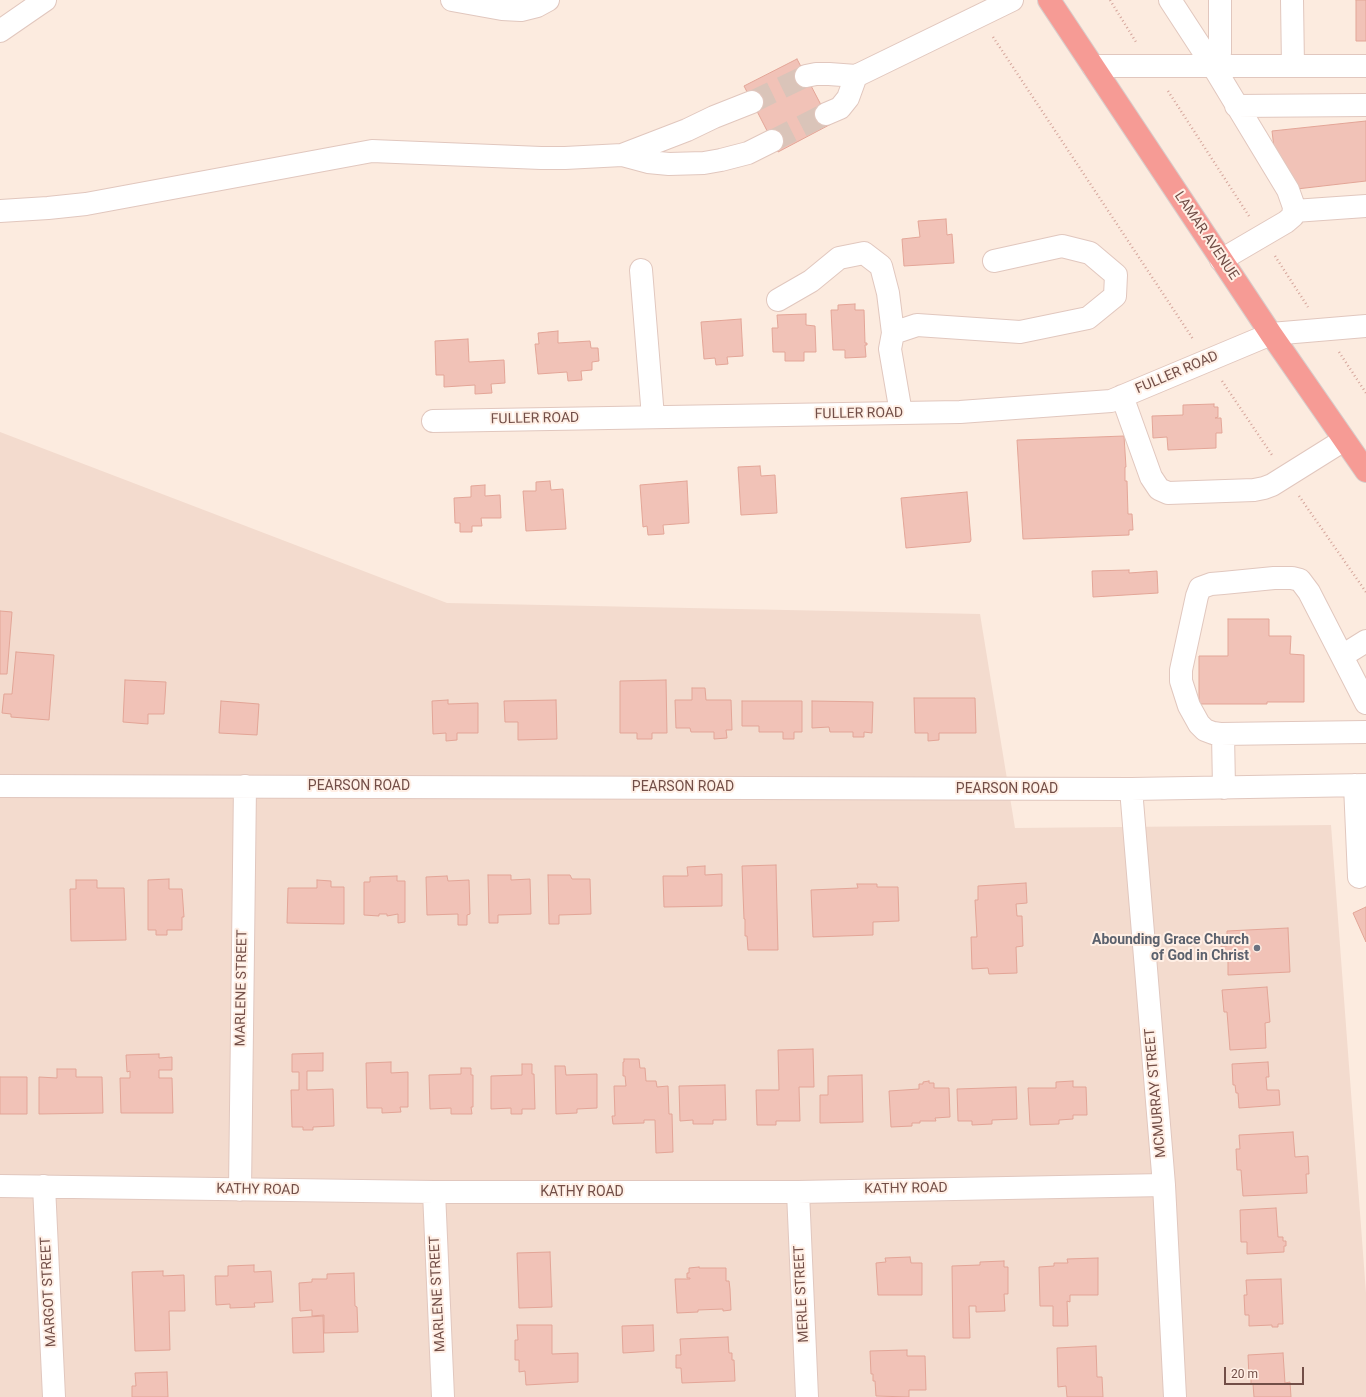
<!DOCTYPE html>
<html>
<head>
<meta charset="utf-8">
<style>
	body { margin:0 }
	#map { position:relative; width:1366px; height:1397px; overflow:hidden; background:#fcebdf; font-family:Roboto,sans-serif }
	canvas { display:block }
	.scale { position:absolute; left:1224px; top:1367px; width:80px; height:18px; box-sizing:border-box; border:2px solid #724e47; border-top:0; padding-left:5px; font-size:12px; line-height:14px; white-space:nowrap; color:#724e47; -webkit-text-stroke:3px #ffefe5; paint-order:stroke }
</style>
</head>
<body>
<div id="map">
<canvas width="1366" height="1397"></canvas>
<div class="scale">20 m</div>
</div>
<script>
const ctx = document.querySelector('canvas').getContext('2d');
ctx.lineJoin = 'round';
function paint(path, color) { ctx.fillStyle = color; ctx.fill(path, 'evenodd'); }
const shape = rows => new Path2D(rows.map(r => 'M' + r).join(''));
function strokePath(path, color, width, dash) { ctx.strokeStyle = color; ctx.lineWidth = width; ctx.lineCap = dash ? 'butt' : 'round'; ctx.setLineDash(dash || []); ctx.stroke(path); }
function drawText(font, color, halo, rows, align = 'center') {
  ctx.font = font + ' Roboto,sans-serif'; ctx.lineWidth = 4; ctx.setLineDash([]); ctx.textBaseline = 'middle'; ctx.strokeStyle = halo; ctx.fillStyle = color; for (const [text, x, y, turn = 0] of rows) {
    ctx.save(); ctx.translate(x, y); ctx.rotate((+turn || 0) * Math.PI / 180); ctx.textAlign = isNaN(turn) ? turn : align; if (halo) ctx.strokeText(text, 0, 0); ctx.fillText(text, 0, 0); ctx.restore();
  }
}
paint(shape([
	[0,432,447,603,980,614,1015,828,1331,825,1366,1293,1366,1397,0,1397]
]), '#f3dbce');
const building = shape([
	[1356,0,1366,0,1366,41,1356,41,1356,0],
	[797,59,831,124,778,152,744,86,797,59],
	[1366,121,1366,181,1288,190,1279,190,1272,131,1366,121],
	[946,219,947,235,952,234,954,263,904,266,902,239,920,237,918,221,946,219],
	[855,304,855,310,864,310,865,343,867,343,867,345,865,345,866,357,845,358,845,350,833,350,831,310,838,310,838,305,855,304],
	[806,314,806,325,815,326,816,352,804,352,804,361,785,361,785,352,773,352,772,328,778,328,777,315,806,314],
	[741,319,743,356,727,357,728,364,716,365,715,358,704,359,701,322,741,319],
	[558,331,558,343,590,341,591,348,598,348,599,361,592,362,592,370,581,371,582,380,568,381,567,372,538,374,535,344,539,344,538,333,558,331],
	[468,339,469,362,504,360,505,383,491,384,492,393,475,394,475,385,444,387,444,375,436,375,435,341,468,339],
	[1214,404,1214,407,1218,407,1218,417,1215,418,1221,418,1222,433,1216,433,1216,448,1168,450,1167,437,1153,438,1152,416,1183,415,1183,405,1214,404],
	[1124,436,1126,467,1125,467,1125,481,1127,481,1128,514,1132,514,1133,530,1129,530,1129,535,1023,539,1017,440,1124,436],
	[760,466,761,476,775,475,777,513,741,515,738,467,760,466],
	[550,481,551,490,563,489,566,529,526,531,523,491,536,491,536,482,550,481],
	[687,481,689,523,663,525,664,534,648,535,647,526,643,527,640,485,687,481],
	[485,485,485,496,500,495,501,518,481,518,482,526,472,526,472,532,460,532,460,523,455,523,454,498,471,497,471,486,485,485],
	[967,492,971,540,970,542,906,548,901,498,967,492],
	[1129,570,1129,573,1157,571,1158,593,1093,597,1092,571,1129,570],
	[0,611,12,612,7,674,0,674,0,611],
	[1228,619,1269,619,1269,636,1291,636,1290,654,1304,655,1304,702,1267,702,1267,704,1199,704,1199,656,1228,656,1228,619],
	[16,652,54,655,49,720,11,717,11,714,2,713,4,694,12,694,16,652],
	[125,680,166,682,164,714,148,714,148,724,123,722,125,680],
	[666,680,667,733,652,733,652,739,637,739,637,733,620,733,620,681,666,680],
	[692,688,705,688,706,700,731,700,732,730,726,730,727,738,714,739,714,732,691,732,690,728,676,728,675,700,692,700,692,688],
	[914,698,975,698,976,733,939,733,939,740,928,741,928,733,915,733,914,698],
	[448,700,448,704,478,703,478,733,457,733,457,740,446,741,446,733,433,734,432,701,448,700],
	[556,700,557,739,518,740,518,722,505,722,504,701,556,700],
	[221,701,259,704,257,735,219,733,221,701],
	[742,701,802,701,802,732,794,732,794,739,783,739,783,732,759,732,759,726,742,726,742,701],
	[812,701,873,702,872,733,864,732,864,737,853,737,853,732,830,732,829,727,812,728,812,701],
	[776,865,778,950,748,950,747,936,745,936,745,919,744,919,742,866,776,865],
	[705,866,705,875,722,874,722,906,664,907,663,876,688,876,687,867,705,866],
	[488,875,511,875,511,880,530,879,531,914,498,915,498,923,489,923,488,875],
	[548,875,570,875,572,879,590,879,591,914,559,915,559,924,549,924,548,875],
	[397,876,397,881,405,881,405,922,398,923,398,914,387,916,387,914,379,914,379,916,364,915,364,882,370,882,370,877,397,876],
	[447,876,448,881,469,880,470,914,467,915,467,925,458,925,458,914,427,915,426,877,447,876],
	[169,879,169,889,182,889,184,917,182,917,182,930,167,930,167,935,156,935,156,930,148,930,148,880,169,879],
	[76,880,97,880,97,888,124,888,126,940,71,941,70,889,76,889,76,880],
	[317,880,331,881,331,887,344,887,344,924,287,923,288,888,317,888,317,880],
	[1026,883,1027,903,1016,904,1017,916,1022,916,1023,946,1016,947,1017,973,989,974,988,968,972,969,971,937,977,937,975,900,978,900,978,886,1026,883],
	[857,884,877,884,877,887,898,887,899,921,873,922,873,935,813,937,811,890,858,888,857,884],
	[1366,907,1366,942,1353,913,1366,907],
	[1288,928,1290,972,1228,975,1228,958,1222,959,1221,946,1227,946,1227,931,1288,928],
	[1267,987,1270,1022,1265,1023,1266,1048,1230,1050,1227,1012,1224,1012,1222,990,1267,987],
	[813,1049,814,1087,799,1087,800,1121,776,1121,776,1125,757,1125,756,1090,779,1090,778,1050,813,1049],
	[323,1053,323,1071,307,1071,307,1090,333,1089,334,1126,313,1127,313,1130,303,1130,303,1127,292,1127,291,1090,299,1090,299,1072,292,1072,292,1054,323,1053],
	[159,1054,159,1058,172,1057,172,1070,159,1070,159,1078,172,1078,173,1113,121,1113,120,1078,130,1078,130,1071,127,1072,126,1055,159,1054],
	[624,1059,639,1059,640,1068,645,1068,646,1081,656,1081,657,1087,668,1086,669,1114,672,1114,673,1152,656,1153,655,1120,644,1120,644,1123,613,1124,612,1116,615,1116,614,1086,626,1086,625,1076,623,1076,623,1062,624,1062,624,1059],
	[391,1062,391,1073,408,1072,408,1107,400,1107,401,1112,382,1113,382,1108,367,1108,366,1063,391,1062],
	[1268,1062,1269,1077,1266,1077,1267,1090,1279,1090,1280,1105,1239,1108,1238,1093,1236,1093,1235,1085,1233,1085,1232,1064,1268,1062],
	[522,1064,532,1064,532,1074,534,1074,535,1109,522,1109,522,1114,511,1114,511,1108,491,1109,491,1076,522,1075,522,1064],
	[555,1066,565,1066,566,1075,597,1074,597,1108,577,1109,577,1113,556,1114,555,1066],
	[461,1068,471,1068,471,1075,473,1075,473,1107,471,1107,472,1114,451,1114,451,1108,430,1109,429,1075,461,1074,461,1068],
	[57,1069,76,1069,76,1077,102,1077,103,1113,39,1114,39,1077,57,1078,57,1069],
	[862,1075,863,1122,820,1123,820,1095,828,1095,828,1076,862,1075],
	[0,1077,27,1077,27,1114,0,1114,0,1077],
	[929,1081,929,1083,934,1083,934,1088,949,1088,950,1117,935,1118,936,1121,920,1121,920,1123,912,1123,912,1126,891,1127,889,1091,919,1089,919,1084,923,1084,923,1082,929,1081],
	[1073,1081,1073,1087,1086,1087,1087,1115,1073,1115,1073,1119,1059,1120,1059,1124,1030,1125,1028,1088,1056,1088,1056,1082,1073,1081],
	[725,1085,726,1120,713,1120,713,1124,693,1124,693,1120,680,1121,679,1086,725,1085],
	[1016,1087,1017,1119,992,1120,992,1124,972,1125,972,1121,958,1121,957,1089,1016,1087],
	[1293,1132,1295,1157,1308,1156,1309,1174,1306,1174,1307,1193,1243,1196,1241,1170,1237,1170,1236,1149,1240,1149,1239,1135,1293,1132],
	[1276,1208,1278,1237,1283,1237,1283,1241,1286,1241,1286,1246,1284,1246,1284,1252,1247,1254,1247,1242,1241,1242,1240,1210,1276,1208],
	[550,1252,552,1307,519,1308,517,1253,550,1252],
	[910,1257,911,1263,922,1263,922,1295,878,1295,876,1263,886,1262,885,1258,910,1257],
	[1098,1258,1098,1295,1070,1295,1070,1302,1067,1301,1068,1326,1053,1326,1053,1306,1040,1306,1039,1267,1054,1266,1054,1263,1068,1263,1067,1259,1098,1258],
	[1004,1261,1004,1267,1008,1267,1008,1294,1004,1294,1005,1311,976,1312,976,1306,969,1306,970,1338,953,1338,952,1266,980,1265,980,1262,1004,1261],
	[254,1265,254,1272,271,1271,273,1302,254,1303,255,1307,230,1308,230,1304,216,1305,215,1276,228,1276,228,1266,254,1265],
	[699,1267,699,1268,726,1268,726,1281,729,1281,730,1289,731,1310,723,1311,723,1309,698,1310,698,1312,677,1313,675,1279,690,1279,690,1278,687,1278,687,1273,689,1273,689,1268,699,1267],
	[163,1271,163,1276,184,1275,185,1311,169,1311,170,1350,135,1351,132,1272,163,1271],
	[354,1273,355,1306,357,1307,358,1332,324,1333,324,1315,312,1316,312,1310,300,1311,299,1283,312,1282,312,1279,327,1279,327,1274,354,1273],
	[1281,1279,1283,1324,1278,1324,1278,1327,1272,1327,1272,1325,1249,1326,1249,1315,1245,1315,1244,1295,1247,1295,1246,1280,1281,1279],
	[323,1316,324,1352,293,1353,292,1318,323,1316],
	[517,1325,552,1325,552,1354,578,1353,578,1382,526,1385,525,1371,519,1372,519,1360,515,1360,515,1340,518,1340,517,1325],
	[653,1325,654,1351,623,1353,622,1326,653,1325],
	[728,1337,729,1353,732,1353,732,1360,734,1360,735,1381,682,1383,681,1368,676,1368,676,1355,681,1355,680,1339,728,1337],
	[1096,1346,1097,1377,1102,1377,1103,1397,1067,1397,1066,1386,1058,1387,1057,1348,1096,1346],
	[907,1350,907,1356,925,1356,926,1390,909,1390,909,1397,876,1396,875,1381,873,1381,873,1374,871,1374,870,1351,907,1350],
	[1283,1353,1285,1383,1290,1382,1291,1397,1254,1397,1253,1384,1251,1384,1251,1377,1249,1377,1248,1355,1283,1353],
	[167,1372,168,1397,132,1397,132,1386,136,1386,135,1373,167,1372]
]);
paint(building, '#f1c2b7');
strokePath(building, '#e3a597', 1);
strokePath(shape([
	[752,102,806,76],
	[772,141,826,114]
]), '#dac4b9', 22, [22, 11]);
const minor = shape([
	[452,0,502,9,521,10,537,6,548,0],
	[1170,0,1213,66,1288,190,1294,207,1293,216,1286,222,1221,260],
	[1292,0,1293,66],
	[0,31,45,0],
	[1093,66,1366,66],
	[1213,66,1220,53,1220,0],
	[806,76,816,74,829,74,856,76,1012,0],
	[1236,106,1366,105],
	[826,114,840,108,848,98,856,76],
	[622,155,648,162,669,164,704,163,721,160,748,153,772,141],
	[0,211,48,208,86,204,372,151,541,158,565,158,622,155,687,130,714,117,752,102],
	[1294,211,1366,206],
	[641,270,653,417],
	[778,300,811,281,839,258,864,253,881,266,888,293,893,333],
	[1122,396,1151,477,1159,489,1168,493,1254,490,1264,488,1272,485,1344,440],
	[901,413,890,349,893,333,917,325,1020,332,1088,318,1115,296,1116,275,1090,253,1062,246,994,261],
	[433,421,960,412,1111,401,1271,334,1366,326],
	[1342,656,1366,641],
	[1366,703,1309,592,1300,580,1292,578,1274,578,1223,583,1211,584,1200,588,1197,596,1181,670,1181,681,1189,706,1199,724,1205,730,1213,733,1220,734,1366,732],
	[1223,734,1224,788],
	[1355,785,1359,877],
	[0,786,1131,789,1366,785],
	[1131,789,1164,1185,1175,1397],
	[0,1186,434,1192,798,1192,1164,1185],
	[44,1186,54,1397],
	[240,1190,245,786],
	[434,1192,443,1397],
	[798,1192,807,1397]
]);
const highway = shape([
	[1049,0,1271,334,1366,471]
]);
strokePath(minor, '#e1c7be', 24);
strokePath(highway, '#d8cdcb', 24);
strokePath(shape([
	[1110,0,1136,42],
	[993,37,1193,339],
	[1168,91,1249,216],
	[1275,256,1308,307],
	[1339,352,1366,393],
	[1222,381,1272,455],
	[1299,496,1366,592]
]), '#d5a59b', 2.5, [1, 3]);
strokePath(minor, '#fff', 22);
strokePath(highway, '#f69b95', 22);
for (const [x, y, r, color] of [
	[1257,948,4,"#6b7280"]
]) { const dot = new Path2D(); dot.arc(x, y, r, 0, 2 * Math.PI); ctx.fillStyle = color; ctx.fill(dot); strokePath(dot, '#ffefe5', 1.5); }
drawText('14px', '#724e47', '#ffefe5', [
	["LAMAR AVENUE",1206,236,56],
	["FULLER ROAD",1177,373,-23],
	["FULLER ROAD",859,414,-1],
	["FULLER ROAD",535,419,-1],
	["PEARSON ROAD",359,786],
	["PEARSON ROAD",683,787],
	["PEARSON ROAD",1007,789],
	["MARLENE STREET",242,988,-89],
	["MCMURRAY STREET",1156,1093,-95],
	["KATHY ROAD",906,1189,-1],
	["KATHY ROAD",258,1190,1],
	["KATHY ROAD",582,1192],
	["MARGOT STREET",49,1292,-93],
	["MARLENE STREET",438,1294,-93],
	["MERLE STREET",802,1294,-93]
]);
drawText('bold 14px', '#5b616d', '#ffefe5', [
	["Abounding Grace Church",1249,940],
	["of God in Christ",1249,956]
], 'right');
</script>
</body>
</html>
